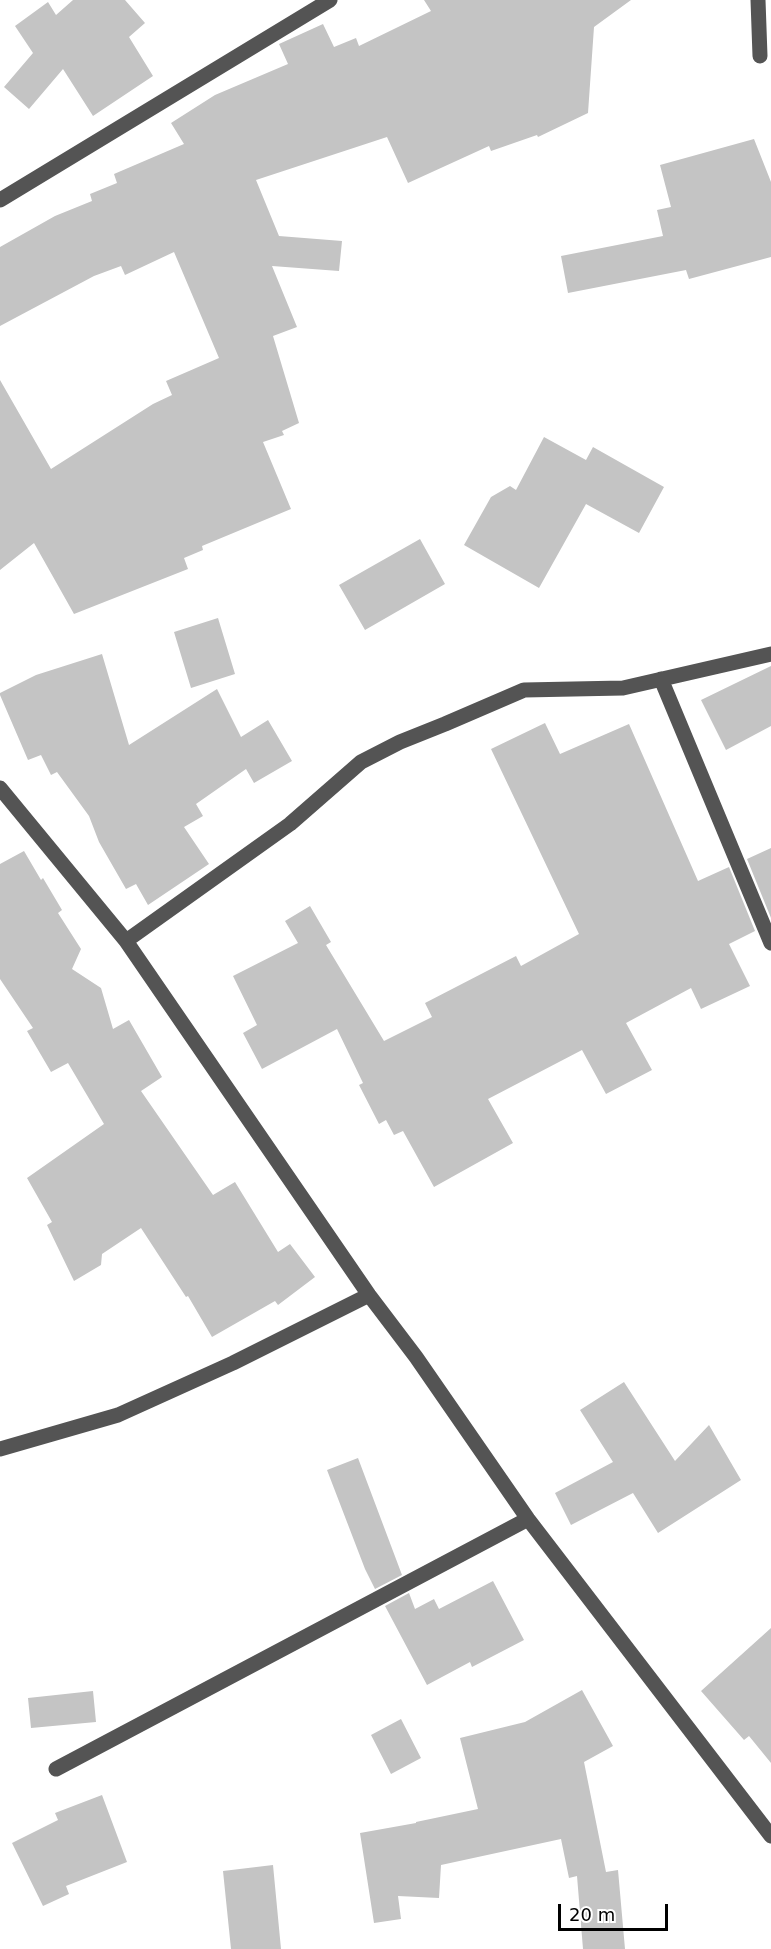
<!DOCTYPE html>
<html>
<head>
<meta charset="utf-8">
<style>
	body { margin:0 }
	#map { position:relative; width:771px; height:1949px; overflow:hidden; background:#fff; font-family:"DejaVu Sans",sans-serif }
	canvas { display:block }
	.scale { position:absolute; left:558px; top:1904px; width:110px; height:27px; box-sizing:border-box; border:3px solid #000; border-top:0; padding-left:8px; font-size:18px; line-height:21px; white-space:nowrap; color:#000; -webkit-text-stroke:4px #fff; paint-order:stroke }
</style>
</head>
<body>
<div id="map">
<canvas width="771" height="1949"></canvas>
<div class="scale">20 m</div>
</div>
<script>
const ctx = document.querySelector('canvas').getContext('2d');
ctx.lineJoin = 'round';
function paint(path, color) { ctx.fillStyle = color; ctx.fill(path, 'evenodd'); }
const shape = rows => new Path2D(rows.map(r => 'M' + r).join(''));
function strokePath(path, color, width, dash) { ctx.strokeStyle = color; ctx.lineWidth = width; ctx.lineCap = dash ? 'butt' : 'round'; ctx.setLineDash(dash || []); ctx.stroke(path); }
paint(shape([
	[73,0,125,0,145,23,129,37,153,76,93,116,63,69,29,109,4,87,33,53,15,26,48,2,56,15],
	[424,0,631,0,594,27,588,113,538,137,537,135,491,151,489,146,408,183,387,137,256,180,279,236,342,241,339,271,272,266,297,327,273,336,299,423,282,431,284,435,263,442,291,509,202,546,203,550,184,558,188,569,74,614,34,543,0,570,0,380,51,469,153,404,172,395,166,381,219,358,174,252,125,275,121,266,94,276,0,326,0,247,55,216,92,201,90,194,117,183,114,174,184,144,171,123,215,95,288,64,279,44,323,24,334,47,356,38,359,46,431,11],
	[754,139,771,182,771,257,689,279,686,270,568,293,561,256,663,236,657,210,671,207,660,165],
	[544,437,586,460,593,447,664,487,639,533,586,504,539,588,464,545,491,497,510,486,516,490],
	[420,539,445,584,365,630,339,585],
	[218,618,235,674,191,688,174,632],
	[102,654,129,745,217,689,241,737,268,720,292,761,254,783,246,769,196,804,203,816,184,827,209,864,148,905,136,884,126,889,99,842,89,816,57,772,51,775,41,755,28,760,0,695,0,693,36,675],
	[771,666,771,726,726,750,701,700],
	[545,723,560,754,629,724,698,881,729,867,755,931,729,944,750,986,701,1009,691,988,626,1023,652,1070,606,1094,582,1050,488,1099,513,1143,434,1187,403,1131,394,1135,386,1120,379,1124,359,1085,363,1083,337,1029,262,1069,243,1033,257,1025,233,976,298,943,285,921,310,906,331,942,326,945,384,1041,432,1017,425,1003,516,956,521,966,579,934,491,749],
	[771,848,771,918,747,859],
	[24,851,41,880,43,878,62,910,58,913,81,949,72,969,101,988,113,1029,129,1020,162,1077,141,1091,213,1195,235,1182,278,1252,290,1244,315,1277,278,1305,275,1301,212,1337,188,1296,186,1297,141,1228,102,1254,101,1265,74,1281,47,1225,52,1222,27,1178,104,1124,68,1063,51,1072,27,1031,33,1028,0,979,0,864],
	[624,1382,675,1461,709,1425,741,1480,658,1533,633,1493,571,1525,555,1493,613,1462,580,1410],
	[358,1458,402,1575,375,1589,365,1569,327,1470],
	[493,1581,524,1640,472,1667,470,1662,427,1685,385,1606,409,1593,415,1609,434,1599,439,1609],
	[771,1628,771,1763,749,1736,744,1740,701,1691],
	[582,1690,613,1746,584,1762,606,1872,618,1870,625,1949,583,1949,577,1876,569,1878,561,1839,441,1865,439,1898,398,1896,401,1919,374,1923,360,1833,416,1823,416,1822,478,1809,460,1738,525,1722],
	[93,1691,96,1722,31,1728,28,1698],
	[401,1719,421,1758,391,1774,371,1735],
	[102,1795,127,1862,66,1886,69,1894,43,1906,12,1843,58,1820,55,1813],
	[273,1865,281,1949,231,1949,223,1871]
]), '#c4c4c4');
strokePath(shape([
	[758,0,760,56],
	[0,200,330,0],
	[661,679,771,943],
	[0,788,126,941,369,1295,416,1357,528,1519,771,1836],
	[126,941,290,824,361,762,400,742,445,724,524,690,623,688,771,654],
	[0,1449,118,1415,233,1363,369,1295],
	[56,1769,528,1519]
]), '#545454', 15);
</script>
</body>
</html>
